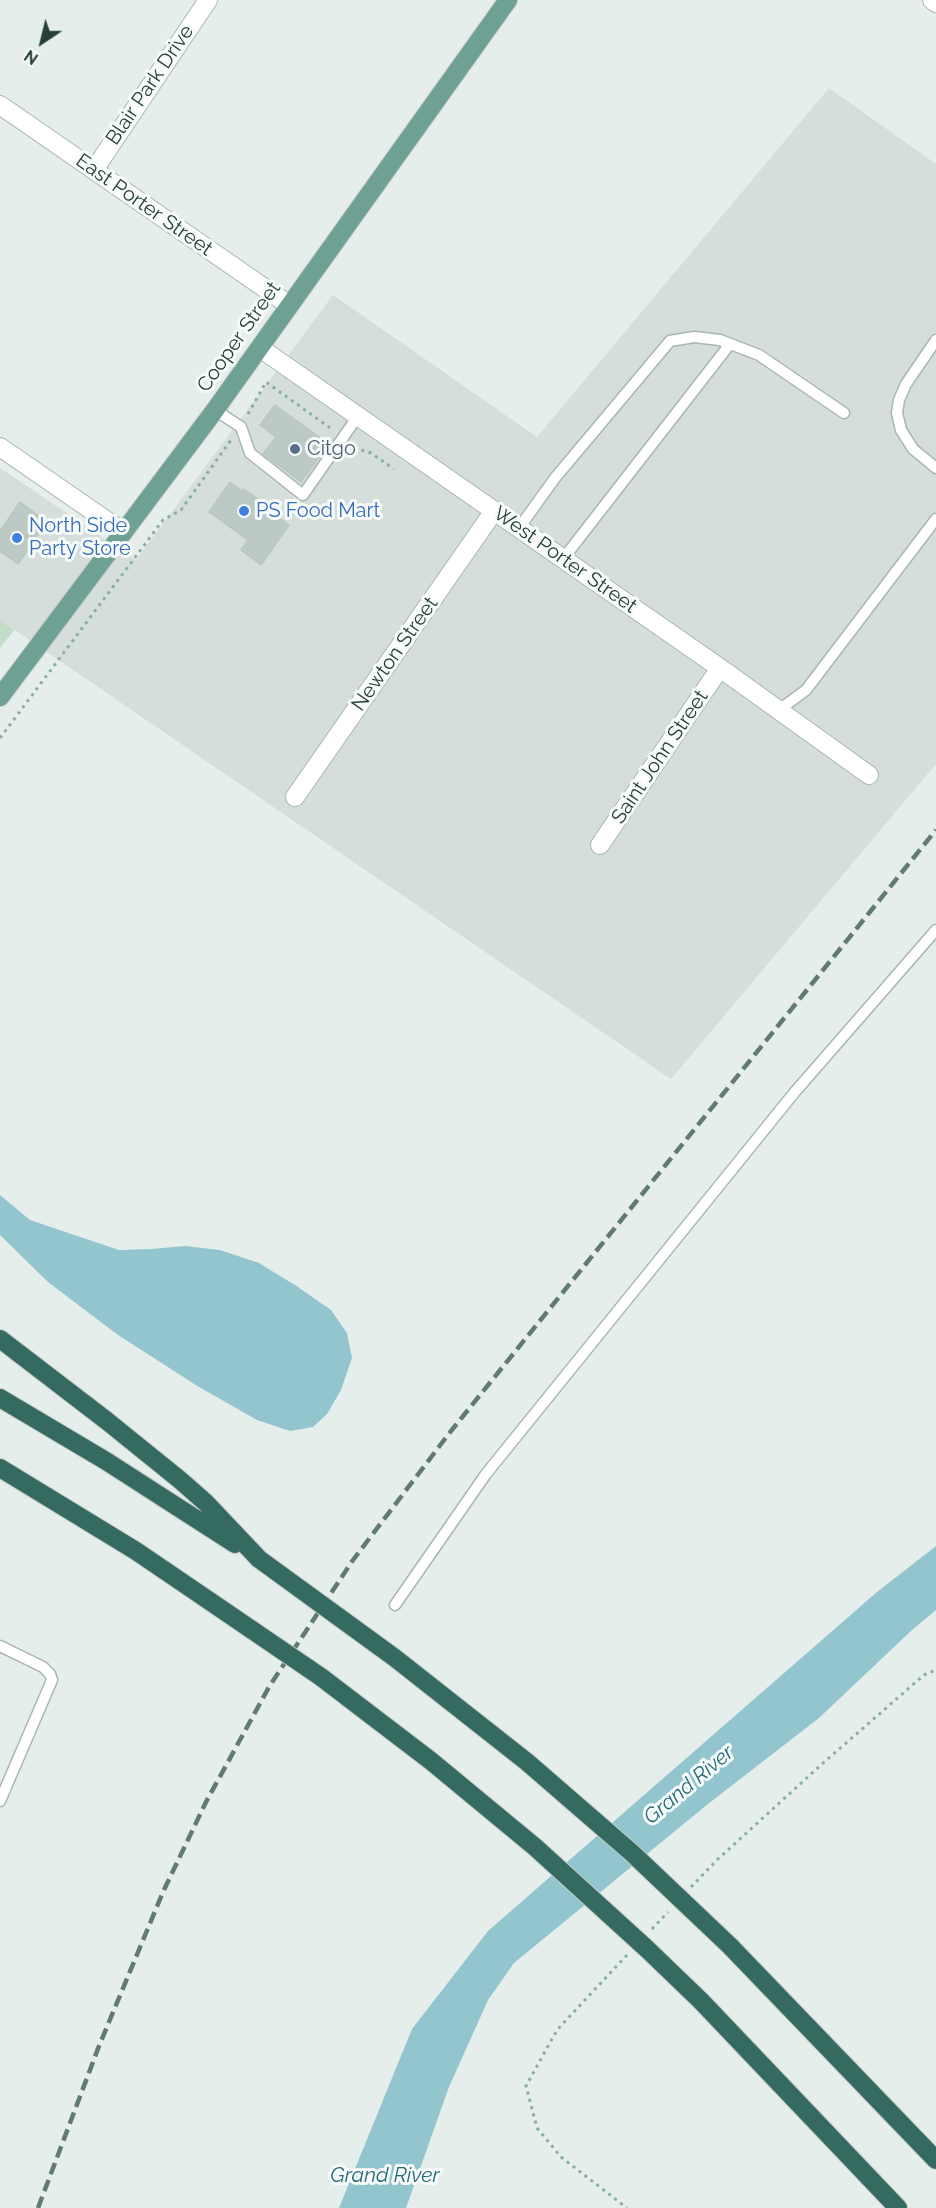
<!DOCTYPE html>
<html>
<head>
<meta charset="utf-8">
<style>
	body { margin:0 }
	#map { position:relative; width:936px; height:2208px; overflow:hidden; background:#e6eeeb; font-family:Raleway,sans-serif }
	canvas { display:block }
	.north { position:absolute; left:12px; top:12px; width:60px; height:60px; -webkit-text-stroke:4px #f7fbf9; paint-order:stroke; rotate:215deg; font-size:16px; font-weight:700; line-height:24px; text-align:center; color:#263f39 }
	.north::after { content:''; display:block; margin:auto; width:21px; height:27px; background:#263f39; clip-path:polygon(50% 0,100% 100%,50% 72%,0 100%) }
</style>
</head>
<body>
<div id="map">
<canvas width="936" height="2208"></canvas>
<div class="north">N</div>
</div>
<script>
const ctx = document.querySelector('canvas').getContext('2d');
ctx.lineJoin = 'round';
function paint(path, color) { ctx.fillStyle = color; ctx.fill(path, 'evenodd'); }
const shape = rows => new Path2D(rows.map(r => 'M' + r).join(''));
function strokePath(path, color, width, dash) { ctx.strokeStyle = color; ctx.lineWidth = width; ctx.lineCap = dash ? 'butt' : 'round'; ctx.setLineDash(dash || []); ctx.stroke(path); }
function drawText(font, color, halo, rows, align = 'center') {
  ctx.font = font + ' Raleway,sans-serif'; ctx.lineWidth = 6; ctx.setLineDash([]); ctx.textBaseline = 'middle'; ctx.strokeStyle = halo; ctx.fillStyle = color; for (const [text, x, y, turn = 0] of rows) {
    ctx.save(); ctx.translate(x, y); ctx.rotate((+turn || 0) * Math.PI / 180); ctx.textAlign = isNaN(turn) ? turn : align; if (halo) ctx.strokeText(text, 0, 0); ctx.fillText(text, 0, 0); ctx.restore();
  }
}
paint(shape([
	[829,88,936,164,936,764,671,1079,0,620,0,468,136,560,333,295,537,437]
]), '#d5deda');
paint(shape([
	[0,620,14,630,0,648]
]), '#c1ddc9');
paint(shape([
	[0,1195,30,1220,119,1250,151,1249,185,1246,220,1250,259,1263,298,1287,331,1310,347,1333,352,1358,341,1390,327,1414,313,1427,290,1431,257,1420,199,1387,118,1335,48,1282,0,1235],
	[936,1546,936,1610,912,1630,819,1718,708,1804,514,1963,488,2000,449,2087,406,2208,339,2208,412,2029,488,1931,877,1592]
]), '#93c5cf');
const building = shape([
	[275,405,329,444,301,482,263,454,276,437,260,425,275,405],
	[230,482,242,491,244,489,276,512,274,514,289,525,261,565,241,550,248,540,209,512,230,482],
	[20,502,47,522,18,564,0,551,0,531,20,502]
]);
paint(building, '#bcc9c4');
strokePath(building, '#b9c8c2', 1.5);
const service = shape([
	[936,340,906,384,899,400,897,413,901,430,913,449,936,468],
	[215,410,241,427,250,453,303,495,358,416],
	[519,528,555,478,670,341,694,337,720,340,759,355,844,413],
	[563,559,730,344],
	[779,710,806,690,936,519],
	[395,1605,486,1474,794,1093,936,930],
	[0,1646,43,1667,50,1674,52,1680,0,1801]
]);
const minor = shape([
	[932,0,936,3],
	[0,105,289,305],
	[94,170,208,0],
	[260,348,720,668,869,775],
	[0,447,123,532],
	[295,797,494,511],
	[600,845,720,668]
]);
const primary = shape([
	[0,697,215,410,508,0]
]);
const motorway = shape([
	[0,1339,107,1421,180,1480,205,1502,259,1559],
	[0,1398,106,1461,235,1544],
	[0,1468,136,1551,211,1602],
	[730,1946,936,2160],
	[701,2001,898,2208]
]);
strokePath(service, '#a9b6b2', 13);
strokePath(minor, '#a9b6b2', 20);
strokePath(primary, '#c2c9c8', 20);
strokePath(motorway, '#c2c9c8', 20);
strokePath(shape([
	[248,414,266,382,333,430],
	[355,446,361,450,371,453,394,469],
	[0,738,163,520,181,510,231,440],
	[691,1887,718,1859,822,1764,924,1675,936,1670],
	[652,1929,668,1912],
	[627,1955,557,2030,526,2086,537,2128,561,2157,627,2208]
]), '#89afa4', 3, [3, 4.5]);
strokePath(service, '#fff', 10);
strokePath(minor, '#fff', 18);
strokePath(primary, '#6ea094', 18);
strokePath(motorway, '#346a5f', 18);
strokePath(shape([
	[38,2208,99,2046,163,1892,206,1802,269,1687,353,1560,451,1431,936,830]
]), '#617b74', 4.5, [12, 6]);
const motorwayBridge = shape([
	[259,1559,395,1658,527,1762,632,1853,730,1946],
	[211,1602,321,1677,431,1761,535,1847,647,1949,701,2001]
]);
strokePath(motorwayBridge, '#c2c9c8', 20, []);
strokePath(motorwayBridge, '#346a5f', 18);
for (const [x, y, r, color] of [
	[295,449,6,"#5c6f8a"],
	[244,511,6,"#3f7fe0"],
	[17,538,6,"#3f7fe0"]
]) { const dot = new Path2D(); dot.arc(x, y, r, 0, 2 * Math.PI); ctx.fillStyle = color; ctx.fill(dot); strokePath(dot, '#f7fbf9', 2); }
drawText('20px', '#263f39', '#f7fbf9', [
	["Blair Park Drive",150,85,-56],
	["East Porter Street",144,205,35],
	["Cooper Street",239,337,-55],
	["West Porter Street",565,560,35],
	["Newton Street",395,654,-55],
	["Saint John Street",660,757,-56]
]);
drawText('20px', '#4e5e75', '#f7fbf9', [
	["Citgo",307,449]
], 'left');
drawText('20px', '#366cbe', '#f7fbf9', [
	["PS Food Mart",256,511],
	["North Side",29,526],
	["Party Store",29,549]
], 'left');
drawText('italic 21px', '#236978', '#f7fbf9', [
	["Grand River",689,1785,-40],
	["Grand River",385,2176]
]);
</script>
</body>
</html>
